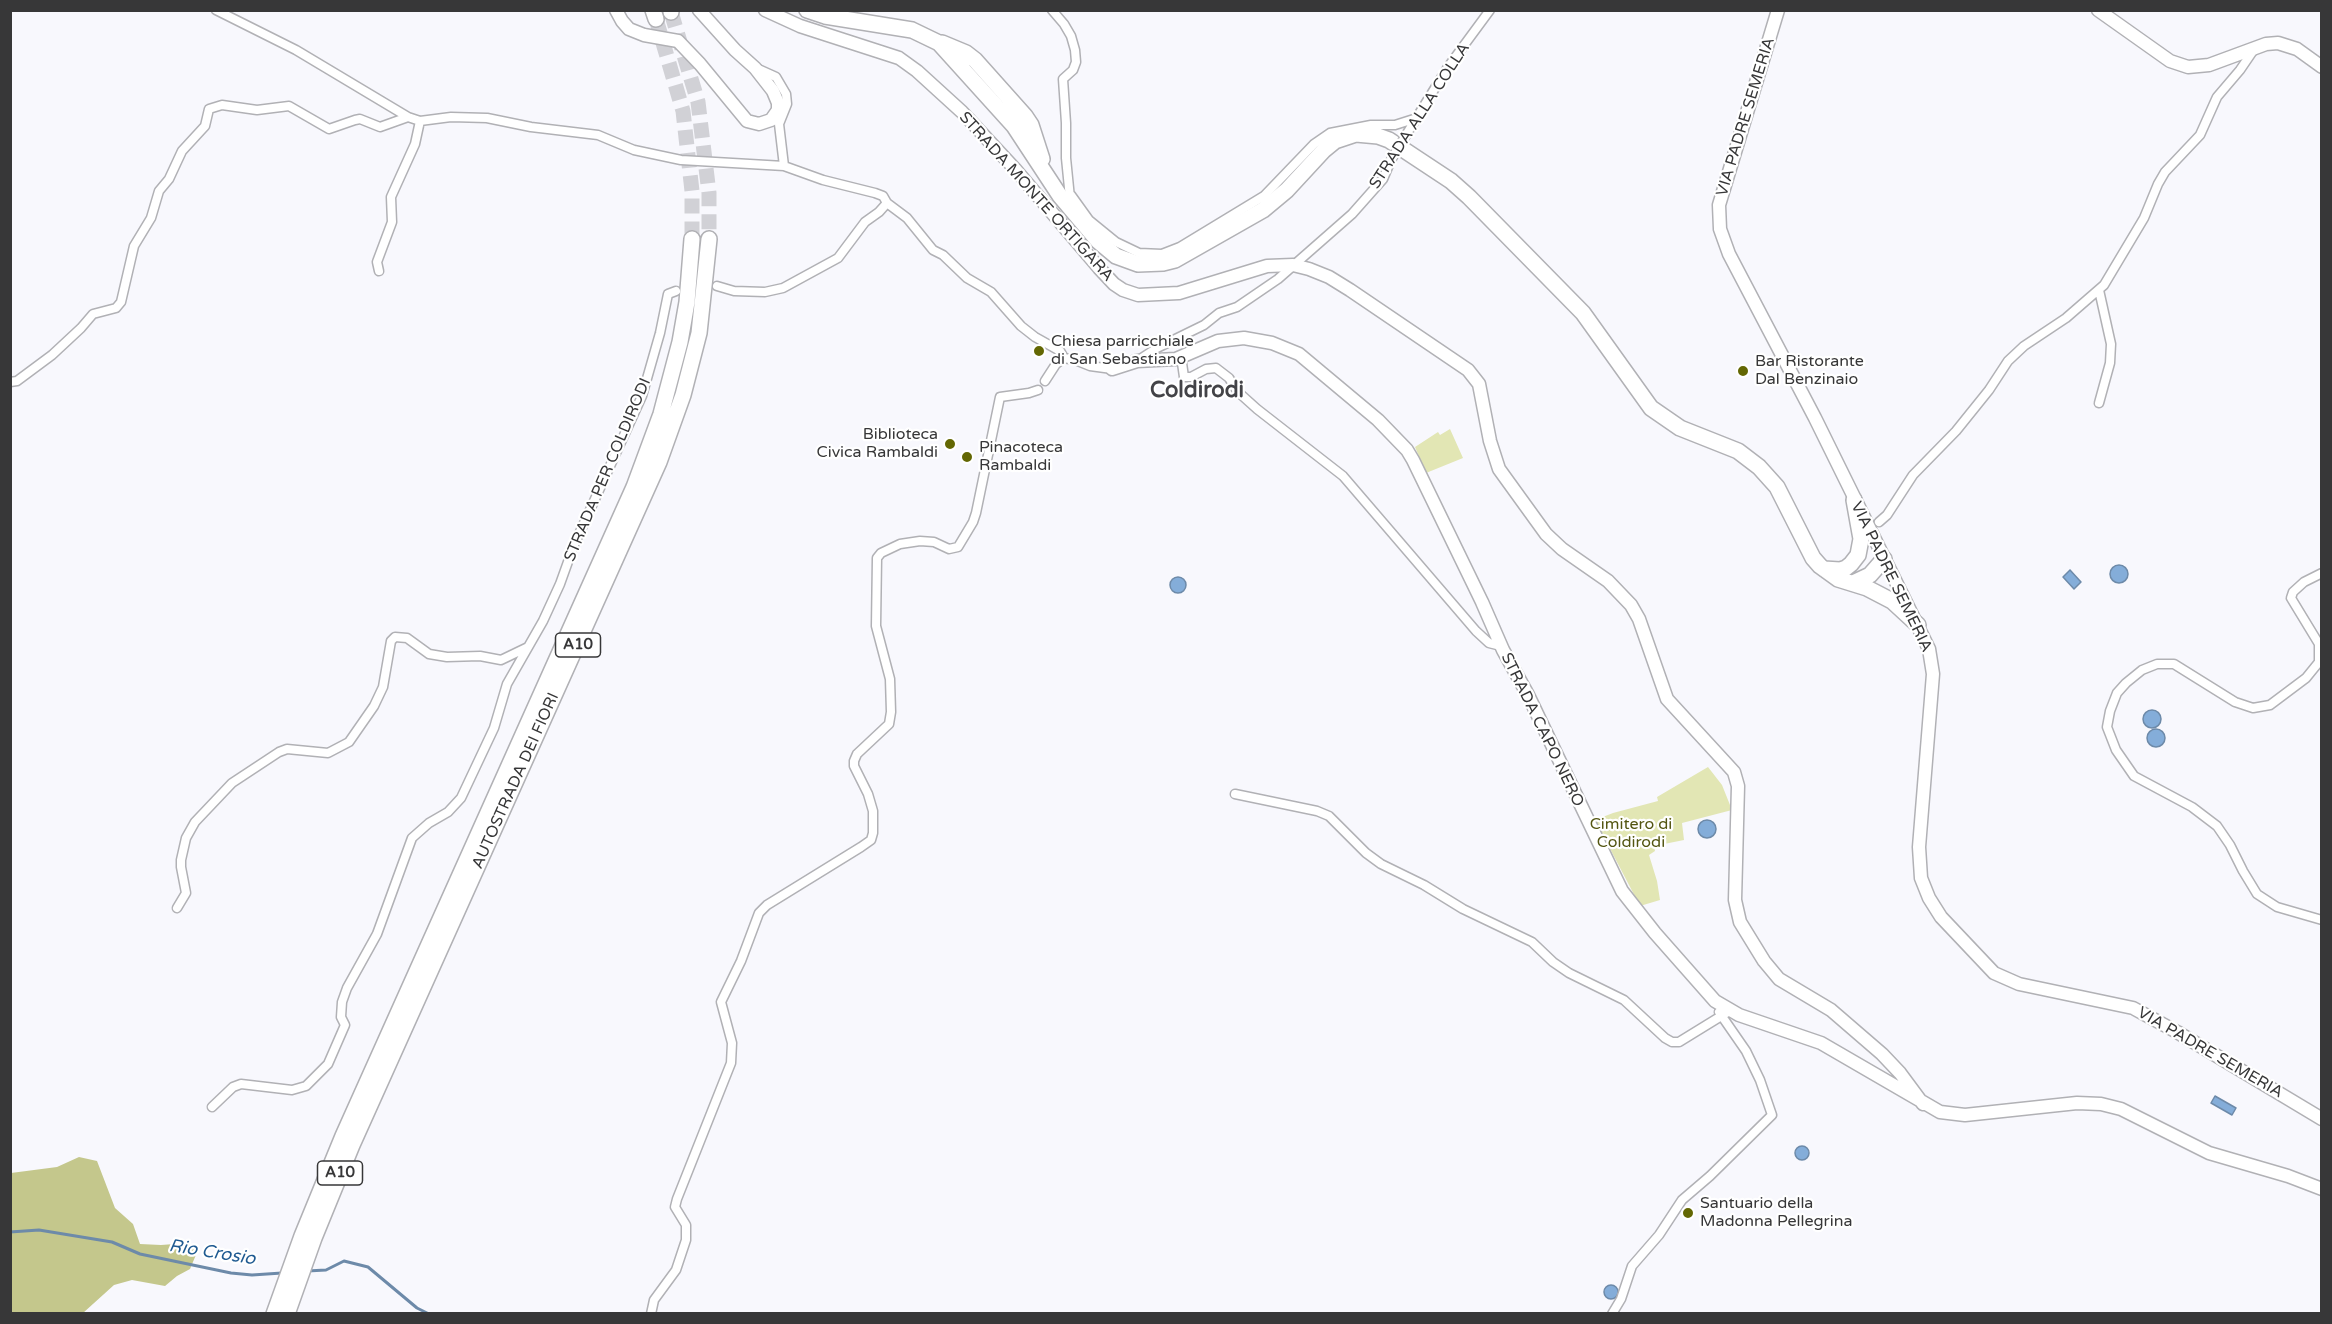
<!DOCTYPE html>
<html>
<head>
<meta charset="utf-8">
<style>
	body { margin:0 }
	#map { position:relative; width:2332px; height:1324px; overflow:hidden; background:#f8f8fd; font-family:"Varela Round",sans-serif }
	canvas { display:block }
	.frame { position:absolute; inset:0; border:12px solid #373738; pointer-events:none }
</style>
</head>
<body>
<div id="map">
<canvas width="2332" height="1324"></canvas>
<div class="frame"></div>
</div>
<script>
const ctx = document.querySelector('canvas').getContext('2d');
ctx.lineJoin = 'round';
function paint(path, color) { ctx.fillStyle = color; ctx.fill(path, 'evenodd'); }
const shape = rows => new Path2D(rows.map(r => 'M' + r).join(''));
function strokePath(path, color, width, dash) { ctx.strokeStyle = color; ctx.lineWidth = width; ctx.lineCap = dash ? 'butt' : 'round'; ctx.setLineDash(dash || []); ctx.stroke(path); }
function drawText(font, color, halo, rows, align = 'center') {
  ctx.font = font + ' "Varela Round",sans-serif'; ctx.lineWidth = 4.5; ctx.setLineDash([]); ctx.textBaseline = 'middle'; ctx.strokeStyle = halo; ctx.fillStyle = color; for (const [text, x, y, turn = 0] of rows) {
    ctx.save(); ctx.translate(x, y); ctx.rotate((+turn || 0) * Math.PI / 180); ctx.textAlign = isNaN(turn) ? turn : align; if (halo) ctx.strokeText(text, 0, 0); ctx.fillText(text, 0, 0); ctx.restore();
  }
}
paint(shape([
	[1450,429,1463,458,1426,473,1415,447,1438,432,1440,435],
	[1708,767,1722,785,1732,810,1682,823,1684,840,1654,846,1655,851,1649,855,1657,881,1660,900,1640,906,1595,820,1613,813,1658,801,1657,797]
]), '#e2e6b4');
paint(shape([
	[79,1157,97,1161,115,1208,133,1224,140,1244,161,1245,188,1243,198,1250,190,1269,177,1276,165,1286,132,1280,114,1285,83,1313,11,1313,11,1173,57,1167]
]), '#c4c78c');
const water = shape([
	'2110 574a9 9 0 1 1 18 0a9 9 0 1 1-18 0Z',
	[2070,570,2081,582,2074,589,2063,577,2070,570],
	'1170 585a8 8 0 1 1 16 0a8 8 0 1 1-16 0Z',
	'2143 719a9 9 0 1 1 18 0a9 9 0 1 1-18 0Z',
	'2147 738a9 9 0 1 1 18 0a9 9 0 1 1-18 0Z',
	'1698 829a9 9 0 1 1 18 0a9 9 0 1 1-18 0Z',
	[2215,1096,2236,1108,2232,1115,2211,1103,2215,1096],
	'1795 1153a7 7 0 1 1 14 0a7 7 0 1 1-14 0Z',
	'1604 1292a7 7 0 1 1 14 0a7 7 0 1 1-14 0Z'
]);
paint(water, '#84add9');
strokePath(water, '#6d8aa9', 1.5);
strokePath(shape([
	[10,1232,39,1230,112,1242,140,1254,231,1273,252,1275,282,1273],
	[307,1271,326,1270,344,1261,368,1267,417,1308,429,1314]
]), '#6d8aa9', 3);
strokePath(shape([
	[671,12,698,102,709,193,709,239],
	[656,19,683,111,692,191,692,239]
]), '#d1d1d6', 15, [15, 8]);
const street = shape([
	[216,10,296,50,408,117],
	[1052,10,1064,24,1071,36,1075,50,1076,62,1073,70,1063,79,1066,123,1066,158,1070,198],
	[756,68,776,77,786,94,787,104,779,124,784,166],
	[1406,135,1448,67,1490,10],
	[1071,195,1089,220,1116,242,1139,253,1162,254,1180,247,1264,196,1314,144,1330,133,1371,125,1395,125,1417,118],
	[379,271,377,262,392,222,391,197,415,144,420,121],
	[717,286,734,291,765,292,783,288,838,258,865,222,879,212,887,203],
	[2099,290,2111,344,2110,363,2099,403],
	[1181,356,1184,377,1191,377,1206,369,1216,368,1229,378,1237,391,1257,409,1343,476,1476,631,1489,643,1501,646],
	[1137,361,1157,348,1204,325,1219,313,1237,307,1278,279,1352,214,1383,179,1391,160],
	[1045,381,1056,364,1064,358,1075,360,1090,366,1112,369],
	[10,382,17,381,52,355,81,328,93,314,116,308,121,302,134,246,151,218,159,191,169,179,182,151,205,126,209,109,222,105,257,110,289,106,329,129,355,120,360,119,380,127,408,117,420,121,451,117,487,118,531,127,598,135,634,150,681,160,784,166,823,180,875,193,883,196,887,203,907,218,933,250,943,255,967,278,991,292,1021,326,1035,337,1060,351,1064,358],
	[1879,522,1887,515,1913,475,1956,431,1989,390,2008,361,2024,346,2066,318,2104,285,2144,218,2158,184,2165,172,2200,135,2217,97,2240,70,2255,48],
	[2322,573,2304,582,2293,592,2291,598,2319,644,2319,662,2306,678,2270,705,2253,708,2235,702,2174,664,2157,664,2142,670,2126,683,2117,693,2110,711,2107,727,2116,750,2134,776,2192,807,2217,826,2230,845,2243,871,2257,894,2277,907,2322,920],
	[1235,794,1317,811,1329,816,1366,853,1381,864,1424,885,1463,909,1532,942,1553,962,1569,973,1624,1000,1665,1038,1672,1042,1679,1042,1731,1010],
	[177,908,186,893,181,867,181,860,186,838,195,822,232,783,279,752,287,749,328,753,349,742,374,706,383,687,391,641,395,637,407,638,429,654,447,657,480,656,501,660,528,647],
	[212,1107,233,1087,241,1084,292,1090,306,1086,328,1064,345,1025,341,1017,342,1002,347,988,377,934,412,838,429,823,448,812,461,798,494,728,507,684,543,621,560,584,574,545,642,396,660,333,668,294,676,291],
	[651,1314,654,1300,676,1270,686,1240,686,1225,675,1207,677,1199,731,1063,732,1043,721,1002,741,961,759,913,767,905,861,847,871,840,873,833,873,811,868,794,854,766,854,761,857,754,889,724,891,712,890,679,876,626,877,558,881,553,900,544,920,541,934,542,949,549,958,547,973,522,976,513,1000,397,1029,393,1038,390],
	[1612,1314,1621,1299,1632,1266,1659,1235,1682,1200,1710,1176,1772,1115,1760,1080,1746,1051,1719,1012]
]);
const secondary = shape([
	[616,10,622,21,629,29,644,35,678,41,700,64,747,121,759,124,771,120,778,110,778,103,773,91,755,68,735,50,699,10],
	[765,10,800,26,899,58,917,71,962,112,1015,169,1099,268,1114,284,1123,290,1138,295,1179,293,1267,266,1293,265,1309,269,1329,277,1350,290,1468,370,1479,384,1490,441,1499,469,1546,534,1562,549,1608,581,1631,605,1639,619,1667,699,1734,772,1738,786,1735,900,1740,922,1764,961,1779,979,1831,1010,1882,1054,1900,1073,1923,1104],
	[1778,10,1719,205,1720,229,1729,254,1815,418,1929,649,1933,674,1919,847,1921,878,1929,898,1941,917,1994,973,2019,984,2133,1008,2177,1032,2322,1119],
	[2098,10,2170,61,2188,67,2209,65,2266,44,2278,43,2297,49,2322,67],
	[1112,369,1137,361,1176,359,1218,341,1244,338,1272,343,1299,354,1378,420,1407,450,1413,460,1482,602,1503,650,1528,695,1622,891,1655,933,1715,1001,1739,1015,1821,1043,1940,1112,1965,1115,2077,1103,2101,1104,2121,1109,2209,1153,2288,1176,2322,1189]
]);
const highway = shape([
	[653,10,656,19],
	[671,10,671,12],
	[807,10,825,16,912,30,939,43,1014,126,1060,196,1098,241,1116,256,1138,264,1163,263,1175,260,1263,210,1287,190,1324,150,1335,141,1356,134,1378,136,1389,140,1451,181,1469,197,1583,313,1651,408,1680,428,1738,451,1759,467,1777,487,1813,558,1820,566,1838,579,1867,588,1892,601,1918,625],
	[942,43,966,53,975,60,1025,116,1031,125,1042,159],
	[1824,569,1840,570,1846,568,1851,564,1858,555,1861,539,1854,500],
	[1853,583,1870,575,1884,559],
	[274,1314,302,1236,343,1136,634,487,661,414,680,342,687,302,692,239],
	[287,1314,314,1238,352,1145,659,462,683,395,699,333,709,239]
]);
strokePath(street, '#b1b1b5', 11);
strokePath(secondary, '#b1b1b5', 15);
strokePath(highway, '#b1b1b5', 18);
strokePath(street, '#fff', 8);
strokePath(secondary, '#fff', 12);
strokePath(highway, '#fff', 15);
const streetBridge = shape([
	[1391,160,1406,135]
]);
strokePath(streetBridge, '#b1b1b5', 11, []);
strokePath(streetBridge, '#fff', 8);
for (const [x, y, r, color] of [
	[1039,351,6,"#636703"],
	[1743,371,6,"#636703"],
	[950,444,6,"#636703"],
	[967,457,6,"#636703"],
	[1688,1213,6,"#636703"]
]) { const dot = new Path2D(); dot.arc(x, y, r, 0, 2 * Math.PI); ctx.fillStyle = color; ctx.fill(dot); strokePath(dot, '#fff', 2); }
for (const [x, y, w] of [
	[578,645,45],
	[340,1173,45]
]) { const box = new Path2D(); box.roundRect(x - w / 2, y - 12, w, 24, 4.5); ctx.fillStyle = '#fff'; ctx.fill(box); strokePath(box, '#373738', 1.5); }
drawText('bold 15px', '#373738', null, [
	["A10",578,645],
	["A10",340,1173]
]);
drawText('16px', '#373738', '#fff', [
	["STRADA ALLA COLLA",1420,116,-57],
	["VIA PADRE SEMERIA",1746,117,-73],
	["STRADA MONTE ORTIGARA",1036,197,48],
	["STRADA PER COLDIRODI",608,470,-67],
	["VIA PADRE SEMERIA",1891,577,64],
	["STRADA CAPO NERO",1542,730,64],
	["AUTOSTRADA DEI FIORI",516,781,-66],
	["VIA PADRE SEMERIA",2210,1053,30]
]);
drawText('16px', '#373738', '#fff', [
	["Chiesa parricchiale",1051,342],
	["di San Sebastiano",1051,360],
	["Bar Ristorante",1755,362],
	["Dal Benzinaio",1755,380],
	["Biblioteca",938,435,"right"],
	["Civica Rambaldi",938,453,"right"],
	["Pinacoteca",979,448],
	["Rambaldi",979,466],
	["Santuario della",1700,1204],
	["Madonna Pellegrina",1700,1222]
], 'left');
drawText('16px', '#535511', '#fff', [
	["Cimitero di",1631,825],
	["Coldirodi",1631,843]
]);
drawText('italic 18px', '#1f5a91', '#fff', [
	["Rio Crosio",212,1253,9]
]);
drawText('bold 22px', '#434347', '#fff', [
	["Coldirodi",1197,391]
]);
</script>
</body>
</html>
